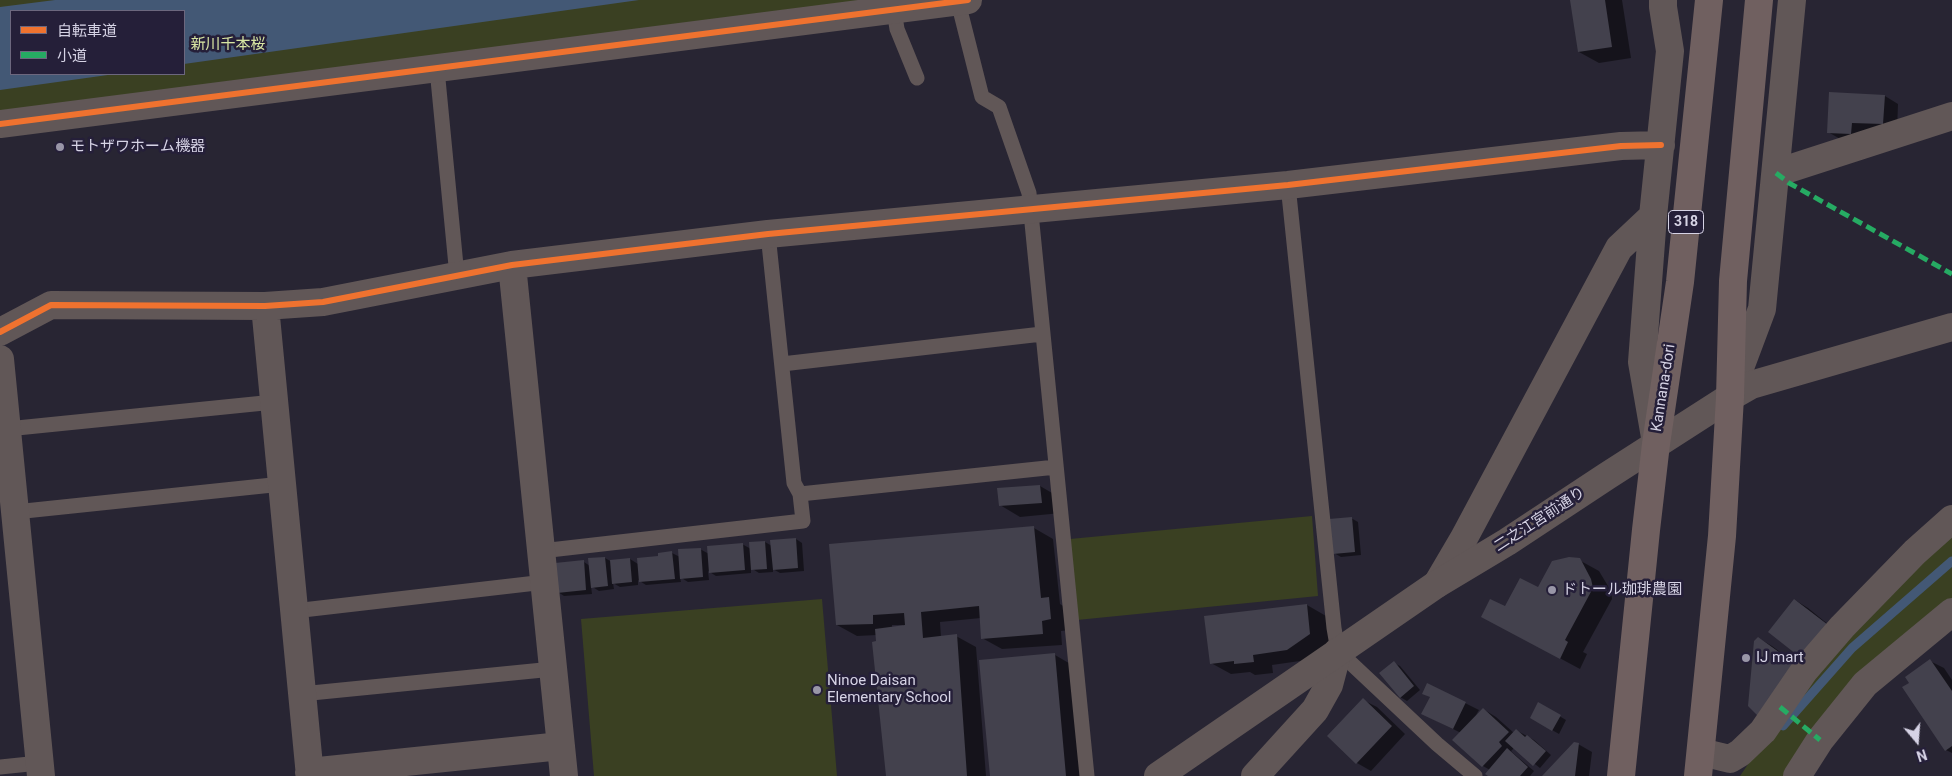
<!DOCTYPE html>
<html>
<head>
<meta charset="utf-8">
<style>
	body { margin:0 }
	#map { position:relative; width:1952px; height:776px; overflow:hidden; background:#282533; font-family:Roboto,"Noto Sans JP",sans-serif }
	canvas { display:block }
	.legend { position:absolute; left:10px; top:10px; width:175px; height:65px; box-sizing:border-box; background:#251f39; border:1px solid #6c677e; margin:0; padding:6px 9px; list-style:none; font-size:15px; color:#d6d3e5 }
	.legend li { display:flex; align-items:center; gap:10px; height:25px }
	.legend b { width:25px; border:1px solid #6c677e }
	.north { position:absolute; left:1892px; top:716px; width:50px; height:50px; -webkit-text-stroke:4px #251f39; paint-order:stroke; rotate:162deg; font-size:14px; font-weight:700; line-height:20px; text-align:center; color:#d6d3e5 }
	.north::after { content:''; display:block; margin:auto; width:18px; height:22px; background:#d6d3e5; clip-path:polygon(50% 0,100% 100%,50% 72%,0 100%) }
</style>
</head>
<body>
<div id="map">
<canvas width="1952" height="776"></canvas>
<ul class="legend">
<li><b style="height:6px;background:#ef722f"></b>自転車道</li>
<li><b style="height:6px;background:#26ab63"></b>小道</li>
</ul>
<div class="north">N</div>
</div>
<script>
const ctx = document.querySelector('canvas').getContext('2d');
ctx.lineJoin = 'round';
function paint(path, color) { ctx.fillStyle = color; ctx.fill(path, 'evenodd'); }
const shape = rows => new Path2D(rows.map(r => 'M' + r).join(''));
function strokePath(path, color, width, dash) { ctx.strokeStyle = color; ctx.lineWidth = width; ctx.lineCap = dash ? 'butt' : 'round'; ctx.setLineDash(dash || []); ctx.stroke(path); }
function drawText(font, color, halo, rows, align = 'center') {
  ctx.font = font + ' Roboto,"Noto Sans JP",sans-serif'; ctx.lineWidth = 5; ctx.setLineDash([]); ctx.textBaseline = 'middle'; ctx.strokeStyle = halo; ctx.fillStyle = color; for (const [text, x, y, turn = 0] of rows) {
    ctx.save(); ctx.translate(x, y); ctx.rotate((+turn || 0) * Math.PI / 180); ctx.textAlign = isNaN(turn) ? turn : align; if (halo) ctx.strokeText(text, 0, 0); ctx.fillText(text, 0, 0); ctx.restore();
  }
}
paint(shape([
	[0,0,939,0,0,117],
	[11,11,184,11,184,74,11,74],
	[1312,516,1318,596,1077,620,1070,539],
	[1952,530,1952,601,1814,727,1783,776,1740,776,1808,676],
	[822,599,837,776,594,776,581,619]
]), '#3a4022');
paint(shape([
	[55,0,639,0,184,64,184,11,11,11,11,74,115,74,0,90,0,7]
]), '#435875');
paint(shape([
	[1571,0,1622,0,1631,58,1599,63,1579,52],
	[1885,96,1898,104,1897,131,1865,130,1864,141,1842,140,1828,132],
	[1040,486,1059,497,1061,513,1020,517,1000,505],
	[1351,518,1358,522,1361,555,1341,557,1334,553],
	[1034,528,1053,539,1060,604,1068,609,1070,630,1061,631,1062,645,1002,649,982,638,981,618,940,622,941,637,956,636,976,647,986,776,888,776,877,635,857,636,837,625],
	[892,625,903,625,903,627,892,628],
	[796,539,802,543,804,571,780,573,773,569,773,572,759,573,751,568,751,573,716,576,708,571,709,580,688,582,680,577,681,582,646,585,638,580,638,585,620,587,613,583,614,589,599,591,591,586,592,594,564,596,558,592,584,562,590,566,605,558,612,562,630,559,638,564,672,553,680,557,700,549,709,554,742,544,751,549,765,542,772,546],
	[1579,560,1599,571,1611,591,1612,599,1583,652,1587,654,1580,669,1483,617,1506,608,1539,588],
	[1795,600,1808,608,1840,634],
	[1307,605,1326,616,1330,646,1307,660,1272,665,1273,673,1255,675,1250,672,1231,674,1211,663],
	[1758,638,1772,646,1809,674],
	[1055,655,1074,666,1085,776,991,776],
	[1930,661,1944,668,1952,680,1952,753,1946,750,1910,683],
	[1394,663,1400,666,1420,690,1407,701,1400,697],
	[1363,700,1377,707,1405,734,1371,771,1357,763],
	[1465,703,1479,710,1476,715,1483,709,1496,717,1514,733,1516,730,1534,740,1551,755,1540,768,1514,748,1511,751,1514,754,1534,771,1530,776,1490,776,1490,770,1483,766,1461,733,1423,714],
	[1539,704,1566,720,1559,734,1531,718],
	[1578,744,1592,752,1589,776,1543,776]
]), '#0007');
strokePath(shape([
	[1783,726,1852,648,1952,561]
]), '#435875', 9);
paint(shape([
	[1570,0,1605,0,1612,47,1578,52],
	[1829,92,1885,95,1883,124,1852,123,1851,134,1827,133],
	[1040,485,1042,503,999,506,997,488],
	[1352,517,1355,552,1333,554,1329,519],
	[1034,526,1041,598,1049,597,1051,619,1042,621,1043,634,981,639,979,606,921,612,923,638,957,634,967,776,886,776,872,642,876,641,875,629,905,625,904,613,873,615,873,624,836,625,829,544],
	[796,538,798,568,773,570,770,540],
	[765,541,767,569,751,570,749,542],
	[743,543,745,570,709,573,707,546],
	[701,548,703,577,680,579,678,549],
	[672,551,675,579,639,582,637,558,658,556,658,553],
	[605,557,608,586,591,588,588,558],
	[1569,557,1580,558,1591,579,1593,588,1565,640,1568,642,1560,659,1481,617,1490,599,1505,606,1520,578,1538,587,1552,561],
	[630,558,632,582,612,584,610,560],
	[584,560,586,590,557,593,555,563],
	[1794,599,1828,625,1801,658,1768,632],
	[1307,604,1310,634,1287,650,1253,655,1254,662,1234,664,1234,661,1210,664,1204,616],
	[1758,637,1797,665,1759,717,1748,706,1754,641],
	[1055,653,1066,776,990,776,979,660],
	[1930,659,1952,691,1952,746,1945,751,1902,687,1909,683,1905,677],
	[1394,661,1414,686,1400,698,1379,673],
	[1427,683,1466,702,1453,729,1421,714,1430,697,1422,694],
	[1363,698,1392,726,1356,764,1327,736],
	[1538,702,1561,715,1552,731,1530,718],
	[1483,708,1509,732,1499,742,1502,746,1482,767,1452,740],
	[1516,729,1525,737,1527,735,1546,751,1533,766,1505,741],
	[1574,742,1579,743,1575,776,1542,776],
	[1507,748,1528,767,1520,776,1488,776,1485,774]
]), '#43414d');
strokePath(shape([
	[958,2,982,97,999,107,1029,193,1087,776],
	[894,10,897,29,917,78],
	[437,69,457,276],
	[1288,185,1334,628,1338,651,1437,744,1475,776],
	[768,234,794,483,800,494],
	[782,364,1042,334],
	[7,429,274,402],
	[15,512,282,484],
	[541,551,803,521,800,494,1056,467],
	[294,611,545,582],
	[301,694,553,669],
	[0,767,39,763]
]), '#615757', 15);
strokePath(shape([
	[0,124,968,0],
	[1776,173,1952,116],
	[512,265,564,776],
	[265,306,310,776],
	[0,332,51,305,265,306,323,302,512,265,768,234,1288,185,1621,146,1661,145],
	[0,359,41,776],
	[1732,389,1762,309,1792,0],
	[1655,437,1642,362,1653,216,1670,51,1663,7,1663,0],
	[1437,584,1464,538,1619,248,1653,216],
	[1701,752,1730,759,1740,753,1763,731,1804,671,1842,627,1915,552,1952,519],
	[309,772,561,746],
	[1255,776,1315,710,1329,685,1338,651],
	[1797,776,1820,740,1865,684,1952,612]
]), '#615757', 28);
strokePath(shape([
	[1158,776,1437,584,1507,542,1607,476,1730,397,1751,385,1952,327]
]), '#615757', 28);
strokePath(shape([
	[1621,776,1646,530,1656,444,1680,282,1709,0],
	[1698,776,1722,536,1730,397,1733,281,1759,0]
]), '#706060', 28);
strokePath(shape([
	[1776,173,1789,183,1952,274],
	[1780,707,1820,740]
]), '#26ab63', 5, [10, 5]);
strokePath(shape([
	[0,124,968,0],
	[0,332,51,305,265,306,323,302,512,265,768,234,1288,185,1621,146,1661,145]
]), '#ef722f', 6);
for (const [x, y, r, color] of [
	[60,147,5,"#9996a7"],
	[1552,590,5,"#9996a7"],
	[1746,658,5,"#9996a7"],
	[817,690,5,"#9996a7"]
]) { const dot = new Path2D(); dot.arc(x, y, r, 0, 2 * Math.PI); ctx.fillStyle = color; ctx.fill(dot); strokePath(dot, '#251f39', 2); }
for (const [x, y, w] of [
	[1686,222,35]
]) { const box = new Path2D(); box.roundRect(x - w / 2, y - 11.5, w, 23, 4); ctx.fillStyle = '#251f39'; ctx.fill(box); strokePath(box, '#d6d3e5', 1); }
drawText('bold 14px', '#d6d3e5', null, [
	["318",1686,222]
]);
drawText('15px', '#d7e5a2', '#251f39', [
	["新川千本桜",228,45]
]);
drawText('15px', '#d6d3e5', '#251f39', [
	["モトザワホーム機器",70,147],
	["ドトール珈琲農園",1562,590],
	["IJ mart",1756,658],
	["Ninoe Daisan",827,681],
	["Elementary School",827,698]
], 'left');
drawText('15px', '#d6d3e5', '#251f39', [
	["Kannana-dori",1664,388,-81],
	["二之江宮前通り",1540,520,-33]
]);
</script>
</body>
</html>
